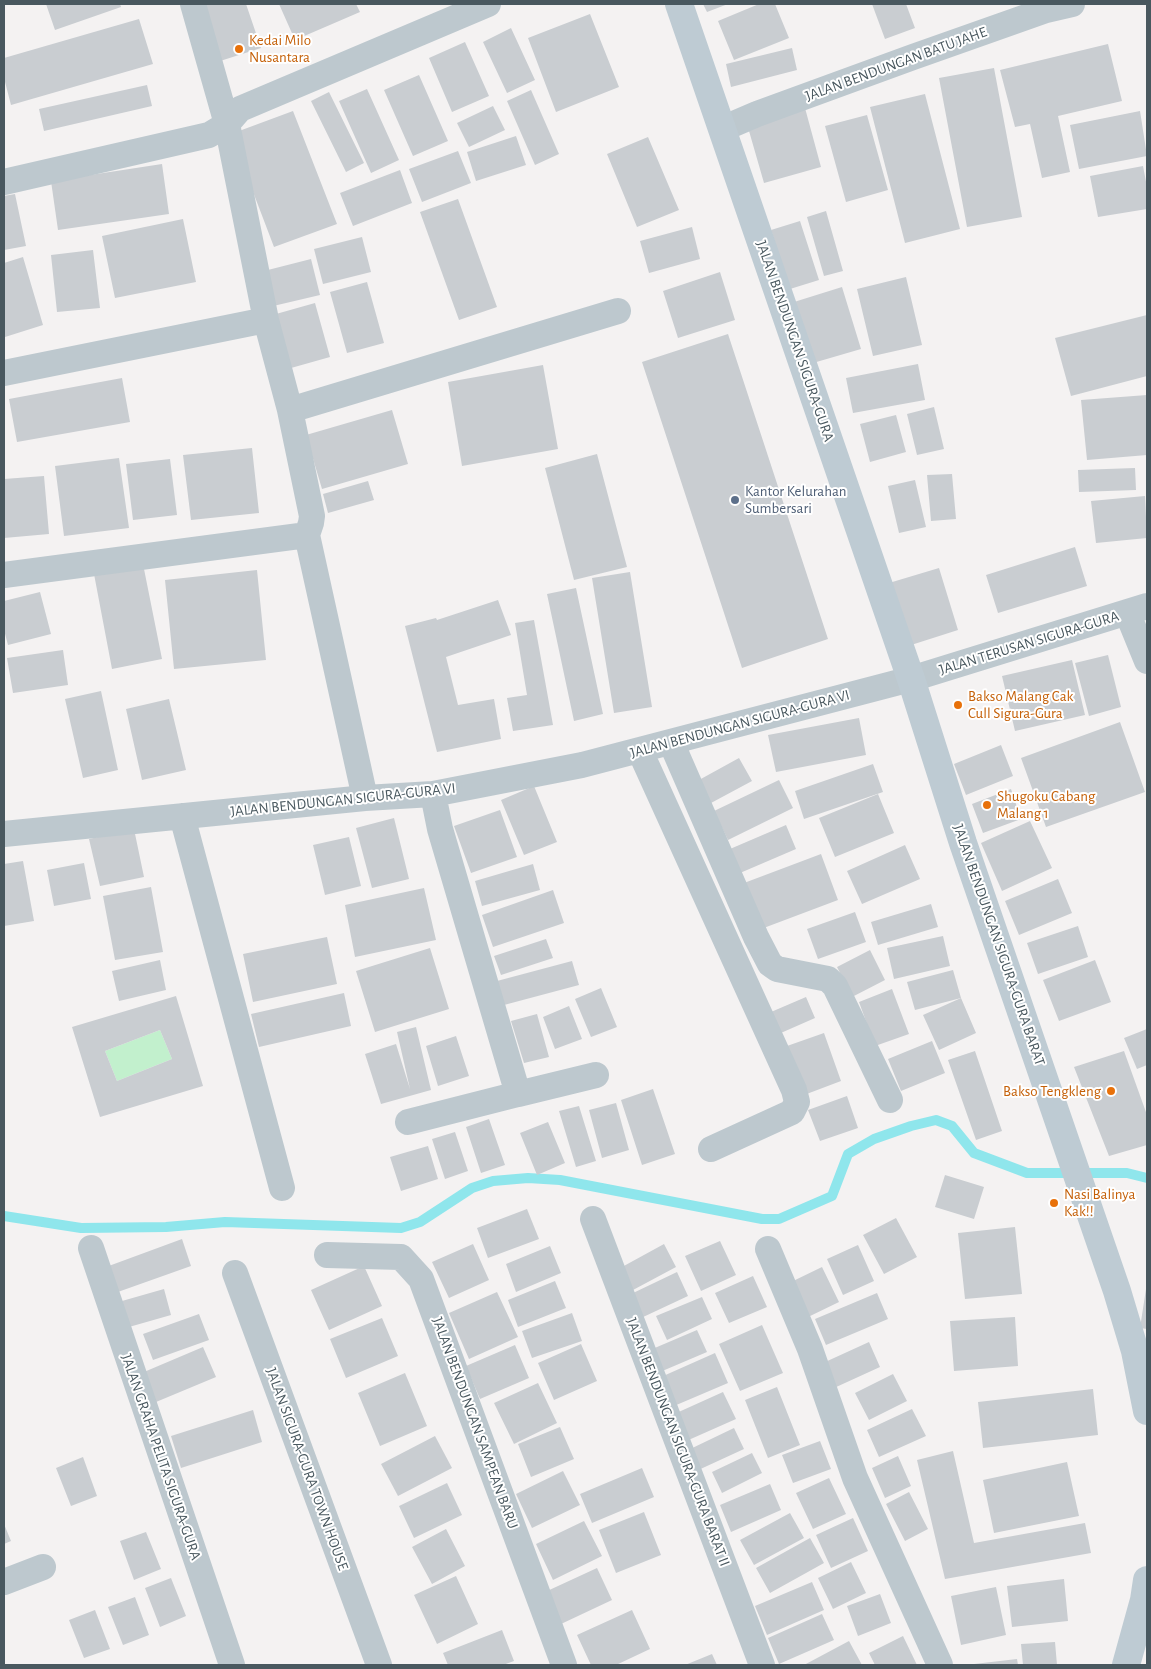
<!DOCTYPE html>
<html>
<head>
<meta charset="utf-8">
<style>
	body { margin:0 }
	#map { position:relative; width:1151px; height:1669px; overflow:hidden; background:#f4f2f2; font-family:"Alegreya Sans",sans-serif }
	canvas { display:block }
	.frame { position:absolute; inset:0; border:5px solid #49585f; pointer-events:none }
</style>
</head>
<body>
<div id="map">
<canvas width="1151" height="1669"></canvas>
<div class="frame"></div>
</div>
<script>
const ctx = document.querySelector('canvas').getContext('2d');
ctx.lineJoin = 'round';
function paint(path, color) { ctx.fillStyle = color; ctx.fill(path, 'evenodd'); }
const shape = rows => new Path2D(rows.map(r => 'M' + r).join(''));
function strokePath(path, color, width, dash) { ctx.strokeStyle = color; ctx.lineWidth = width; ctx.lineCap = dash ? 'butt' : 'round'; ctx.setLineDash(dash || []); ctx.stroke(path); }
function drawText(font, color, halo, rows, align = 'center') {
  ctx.font = font + ' "Alegreya Sans",sans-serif'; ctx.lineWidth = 4; ctx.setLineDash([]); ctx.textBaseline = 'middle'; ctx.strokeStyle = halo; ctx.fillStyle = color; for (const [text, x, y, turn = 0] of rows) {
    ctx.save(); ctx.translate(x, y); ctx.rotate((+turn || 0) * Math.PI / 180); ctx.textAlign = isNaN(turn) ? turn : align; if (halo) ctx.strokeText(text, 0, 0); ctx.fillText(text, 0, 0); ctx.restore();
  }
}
paint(shape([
	[160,1030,172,1059,117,1081,105,1051]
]), '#c2f0cd');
strokePath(shape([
	[4,1216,81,1228,166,1227,225,1222,401,1228,420,1222,472,1188,493,1181,528,1178,560,1180,762,1219,779,1219,832,1196,848,1154,874,1139,911,1126,936,1120,952,1126,974,1153,1027,1173,1127,1173,1147,1178]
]), '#8fe6ec', 10);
paint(shape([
	[46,4,120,4,121,7,55,30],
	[198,4,246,4,261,48,217,62],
	[279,4,356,4,360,12,295,40],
	[703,4,728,4,707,12],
	[759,4,775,4,789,38,734,60,718,21],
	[872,4,906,4,915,28,885,39],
	[590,14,619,87,556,112,528,38],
	[139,19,153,64,11,105,4,78,4,58],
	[511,28,535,80,507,93,483,42],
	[465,42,489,96,452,112,429,58],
	[1108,44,1122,101,1058,116,1070,172,1042,178,1030,124,1015,127,1000,70],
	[792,48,797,70,731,87,726,64],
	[994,68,1022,217,967,227,939,78],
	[419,75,448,141,413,156,384,90],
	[147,85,152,106,44,131,39,109],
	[367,89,399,160,371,173,339,101],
	[531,90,559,154,535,165,507,101],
	[329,92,364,163,346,172,311,101],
	[925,94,960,229,905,243,870,107],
	[493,106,505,130,469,147,457,123],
	[805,108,821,167,764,183,747,124],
	[293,111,337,224,274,247,231,134],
	[1140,111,1147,156,1079,169,1070,125],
	[867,115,888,190,846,202,825,126],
	[516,136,526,165,476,181,467,152],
	[648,137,679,210,637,227,607,154],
	[458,151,471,183,422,202,409,169],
	[162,164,169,214,58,230,51,181],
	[1143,166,1147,187,1147,209,1098,217,1090,176],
	[400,170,412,203,353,226,340,193],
	[15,194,26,246,4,250,4,196],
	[458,199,497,307,459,320,420,212],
	[826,211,843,271,824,276,807,217],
	[183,219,196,282,115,298,102,236],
	[800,221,819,280,790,289,771,230],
	[692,227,700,259,649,273,640,241],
	[362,237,371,272,323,284,314,249],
	[93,250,100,308,57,312,51,255],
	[23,257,43,325,5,337,4,263],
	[311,259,320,295,269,307,260,272],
	[720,272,735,320,678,338,663,291],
	[906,277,922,345,873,356,857,289],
	[367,282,384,343,347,353,330,292],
	[842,287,861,349,813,363,794,302],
	[315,303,330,357,291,368,276,314],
	[1147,315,1147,376,1071,396,1055,338],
	[728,334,828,639,742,668,642,362],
	[918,364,925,400,853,413,846,378],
	[543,365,558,449,462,466,448,382],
	[122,378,130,422,17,442,9,399],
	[1147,395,1147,455,1087,460,1081,400],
	[934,407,944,449,917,455,907,414],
	[392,410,408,464,322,489,306,435],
	[896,415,906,452,870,462,860,424],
	[252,448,259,513,191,520,183,455],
	[597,454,627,567,574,580,545,468],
	[119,458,129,528,64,536,55,466],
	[170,459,177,515,133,520,126,464],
	[1135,468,1136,490,1079,492,1078,470],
	[952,474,956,519,931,521,927,475],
	[44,476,49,534,4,538,4,479],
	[915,480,926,527,899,533,888,486],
	[368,481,374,500,328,513,323,494],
	[1145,496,1147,538,1096,543,1091,501],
	[1075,547,1087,586,998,613,986,575],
	[143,564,162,659,112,669,94,574],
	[939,568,958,630,908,646,889,583],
	[257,570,266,660,174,669,165,580],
	[630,572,652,707,614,713,592,578],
	[576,588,603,714,574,721,547,594],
	[40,592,51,634,8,645,4,630,4,601],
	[498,600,511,635,446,657,458,705,494,699,501,739,437,752,405,626,436,618,437,620],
	[534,620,553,725,513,731,507,698,527,695,515,623],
	[63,650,68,685,13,693,7,658],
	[1108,655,1121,707,1089,716,1075,663],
	[1072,660,1085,715,1015,731,1002,676],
	[101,691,118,770,83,778,65,699],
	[169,699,186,770,142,780,126,709],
	[859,718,866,755,776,772,768,735],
	[1120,722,1145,792,1046,827,1021,758],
	[1001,745,1013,776,966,795,954,764],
	[739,758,752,781,711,803,699,780],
	[873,764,883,792,804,819,795,791],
	[779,780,793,808,728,840,714,811],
	[534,786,557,842,524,855,501,800],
	[1011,789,1021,819,983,833,972,804],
	[878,794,894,833,835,857,819,818],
	[500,810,517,857,471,873,454,826],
	[394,818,409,879,372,888,356,828],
	[1030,821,1052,868,1002,891,981,843],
	[786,825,796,849,740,873,730,849],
	[134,829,144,877,100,886,89,839],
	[349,837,361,886,325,895,313,845],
	[905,845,920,879,862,904,847,871],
	[821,854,838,900,761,929,744,883],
	[23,861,34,921,4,926,4,864],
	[84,863,91,899,54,906,47,870],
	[533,864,540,890,482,906,475,881],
	[1058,879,1072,913,1019,935,1005,901],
	[151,887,163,952,115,960,103,896],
	[424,888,436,940,355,957,345,905],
	[553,890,564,923,493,947,482,915],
	[931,904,938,927,878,945,871,922],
	[855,912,866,942,818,959,807,929],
	[1078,926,1088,957,1038,974,1027,943],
	[943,936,950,966,894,979,887,948],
	[327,937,337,984,253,1002,243,954],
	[546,939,553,958,501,975,494,956],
	[430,948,449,1009,375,1032,356,971],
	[870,950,885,980,852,997,837,967],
	[160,960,166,990,119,1001,112,971],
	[1095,960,1111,1002,1059,1021,1043,980],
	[572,961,579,985,504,1005,497,981],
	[953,970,961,998,915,1010,907,982],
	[601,988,617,1027,591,1037,575,999],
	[892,989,909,1034,875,1046,859,1002],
	[344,993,351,1026,259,1047,251,1014],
	[176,996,203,1086,100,1117,72,1027],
	[160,1030,172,1059,117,1081,105,1051],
	[806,997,815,1018,774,1036,764,1015],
	[961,998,976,1033,939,1050,923,1015],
	[569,1006,582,1039,555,1049,543,1017],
	[537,1014,549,1057,524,1063,511,1021],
	[416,1027,431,1090,381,1104,365,1054,396,1044,410,1089,397,1032],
	[1147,1029,1147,1065,1137,1069,1124,1038],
	[824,1033,841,1081,804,1095,787,1046],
	[456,1036,469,1076,438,1086,426,1046],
	[932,1041,945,1073,901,1091,888,1059],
	[975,1051,1002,1131,976,1140,948,1060],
	[1124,1051,1147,1115,1147,1145,1109,1156,1074,1067],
	[653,1089,675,1154,642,1165,621,1100],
	[847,1096,858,1128,820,1141,808,1110],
	[616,1103,629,1150,602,1158,589,1110],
	[579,1106,596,1161,576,1167,559,1111],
	[489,1119,505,1165,481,1173,466,1127],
	[548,1122,565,1163,537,1175,520,1133],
	[455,1132,468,1171,445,1179,432,1139],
	[428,1146,438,1179,401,1191,390,1157],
	[945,1175,984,1187,974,1219,935,1207],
	[527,1209,539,1239,488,1258,477,1228],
	[896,1218,917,1257,884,1274,863,1235],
	[1015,1227,1022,1294,965,1299,958,1233],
	[182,1239,191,1266,115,1293,106,1267],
	[720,1241,736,1275,701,1291,685,1256],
	[473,1244,489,1280,449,1298,432,1262],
	[664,1244,676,1267,633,1290,622,1267],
	[858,1245,874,1281,843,1295,827,1259],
	[550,1246,561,1273,516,1292,506,1264],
	[364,1266,382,1306,329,1330,311,1290],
	[822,1267,839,1302,806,1318,789,1283],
	[677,1272,688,1296,641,1318,631,1294],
	[753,1276,767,1307,729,1323,715,1293],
	[555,1281,566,1308,518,1327,508,1300],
	[164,1289,171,1315,129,1327,122,1301],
	[1146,1289,1147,1289,1147,1329,1140,1328],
	[497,1292,518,1337,469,1359,449,1313],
	[877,1293,888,1319,826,1345,815,1319],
	[702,1297,712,1319,667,1340,656,1316],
	[572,1313,582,1341,532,1358,522,1331],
	[199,1314,209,1340,153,1360,143,1334],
	[1015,1317,1018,1366,954,1371,950,1321],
	[382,1318,398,1356,346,1378,330,1339],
	[762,1325,783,1373,740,1391,719,1344],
	[697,1330,707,1352,660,1372,650,1350],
	[869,1342,880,1367,834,1388,823,1363],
	[581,1344,597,1381,554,1400,538,1363],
	[515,1345,529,1378,480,1399,466,1366],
	[203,1347,216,1377,156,1402,144,1372],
	[715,1353,728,1383,674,1406,661,1377],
	[405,1373,427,1426,380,1446,358,1393],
	[893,1374,907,1401,869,1420,855,1393],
	[538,1383,557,1423,514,1444,494,1403],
	[777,1387,800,1445,768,1458,745,1400],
	[1093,1389,1098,1435,983,1448,978,1402],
	[723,1392,736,1419,684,1442,672,1415],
	[912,1409,926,1436,879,1457,867,1430],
	[253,1410,262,1442,181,1468,171,1436],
	[560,1427,574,1459,531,1477,518,1444],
	[734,1428,744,1449,694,1472,684,1452],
	[435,1436,452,1468,398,1496,381,1464],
	[820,1441,831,1469,793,1483,782,1455],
	[953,1451,974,1543,1085,1523,1091,1553,945,1579,917,1460],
	[752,1453,762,1473,722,1493,712,1472],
	[898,1456,911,1486,885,1498,872,1468],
	[83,1457,97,1496,71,1506,56,1468],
	[1067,1462,1079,1516,994,1533,983,1480],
	[642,1468,654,1497,592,1523,580,1494],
	[563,1471,580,1505,532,1528,516,1494],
	[829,1478,846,1514,813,1529,796,1493],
	[447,1483,462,1515,414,1538,399,1506],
	[770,1484,781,1510,731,1532,720,1505],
	[909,1492,928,1529,905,1541,886,1504],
	[644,1512,661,1555,616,1573,599,1530],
	[790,1513,804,1538,754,1565,740,1540],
	[853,1518,868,1551,831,1568,816,1535],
	[584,1521,602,1556,553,1580,536,1544],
	[4,1524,11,1541,4,1544],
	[446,1529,465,1566,432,1584,412,1547],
	[146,1532,161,1569,134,1580,120,1541],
	[810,1538,824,1563,770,1593,756,1568],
	[851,1562,866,1593,833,1609,818,1578],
	[597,1568,612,1600,561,1624,545,1592],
	[456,1576,478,1624,437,1644,414,1595],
	[171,1578,186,1616,160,1627,145,1588],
	[1064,1579,1068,1621,1012,1627,1007,1586],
	[812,1582,824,1610,767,1635,755,1606],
	[996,1587,1006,1635,961,1645,951,1596],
	[880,1594,891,1623,858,1636,847,1606],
	[135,1597,149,1635,123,1645,108,1607],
	[95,1610,110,1649,84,1658,69,1620],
	[632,1610,650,1649,616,1665,591,1665,577,1635],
	[822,1614,834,1640,779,1664,768,1638],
	[502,1630,514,1661,503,1665,448,1665,443,1653],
	[903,1636,917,1665,875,1665,869,1653],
	[849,1641,862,1665,804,1665],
	[1055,1642,1057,1665,1023,1665,1021,1644],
	[712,1654,717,1665,685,1665],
	[1017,1659,1018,1665,974,1665,974,1664]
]), '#c9cdd1');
strokePath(shape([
	[193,4,227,124,266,320,290,410,312,516,311,523,307,535,365,798],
	[722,129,757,114,913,57,1046,10,1072,4],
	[4,182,209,135,227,124,240,109,488,4],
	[4,373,266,320],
	[290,410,618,311],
	[4,575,307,535],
	[1127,612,1147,661],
	[671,742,756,937,770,964,777,969,828,979,835,986,890,1100],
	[640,751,794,1090,797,1102,792,1112,711,1149],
	[182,816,282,1188],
	[4,834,365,798,433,794,582,765,911,679,1147,606],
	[518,1094,596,1075],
	[408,1122,518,1094,440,829,433,794],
	[593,1219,762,1665],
	[91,1248,232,1665],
	[768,1249,810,1349,855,1478,940,1665],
	[327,1255,401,1257,421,1279,564,1665],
	[235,1273,379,1665],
	[4,1582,43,1567]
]), '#bdc8ce', 26);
strokePath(shape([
	[679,4,911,679,963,843,1117,1291,1135,1351,1147,1411],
	[1126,1665,1144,1600,1147,1580]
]), '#becbd3', 28);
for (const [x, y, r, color] of [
	[239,49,5,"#e8710a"],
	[735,500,5,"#5c6f8a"],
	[958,705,5,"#e8710a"],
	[987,805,5,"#e8710a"],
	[1111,1091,5,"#e8710a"],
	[1054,1203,5,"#e8710a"]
]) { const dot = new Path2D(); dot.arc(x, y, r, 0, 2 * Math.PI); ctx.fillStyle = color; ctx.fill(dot); strokePath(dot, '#fff', 2); }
drawText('15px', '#c56008', '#fff', [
	["Kedai Milo",249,40],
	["Nusantara",249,57],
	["Bakso Malang Cak",968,696],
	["Cull Sigura-Gura",968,713],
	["Shugoku Cabang",997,796],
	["Malang 1",997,813],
	["Bakso Tengkleng",1101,1091,"right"],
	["Nasi Balinya",1064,1194],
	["Kak!!",1064,1211]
], 'left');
drawText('15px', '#49585f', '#fff', [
	["JALAN BENDUNGAN BATU JAHE",896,64,-20],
	["JALAN BENDUNGAN SIGURA-GURA",795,341,71],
	["JALAN TERUSAN SIGURA-GURA",1029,643,-17],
	["JALAN BENDUNGAN SIGURA-GURA VI",740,724,-15],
	["JALAN BENDUNGAN SIGURA-GURA VI",343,800,-6],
	["JALAN BENDUNGAN SIGURA-GURA BARAT",999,945,71],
	["JALAN BENDUNGAN SAMPEAN BARU",475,1423,70],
	["JALAN BENDUNGAN SIGURA-GURA BARAT II",678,1442,69],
	["JALAN GRAHA PELITA SIGURA-GURA",161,1457,71],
	["JALAN SIGURA-GURA TOWN HOUSE",307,1469,70]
]);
drawText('15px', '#4e5e75', '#fff', [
	["Kantor Kelurahan",745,491],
	["Sumbersari",745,508]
], 'left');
</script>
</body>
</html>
